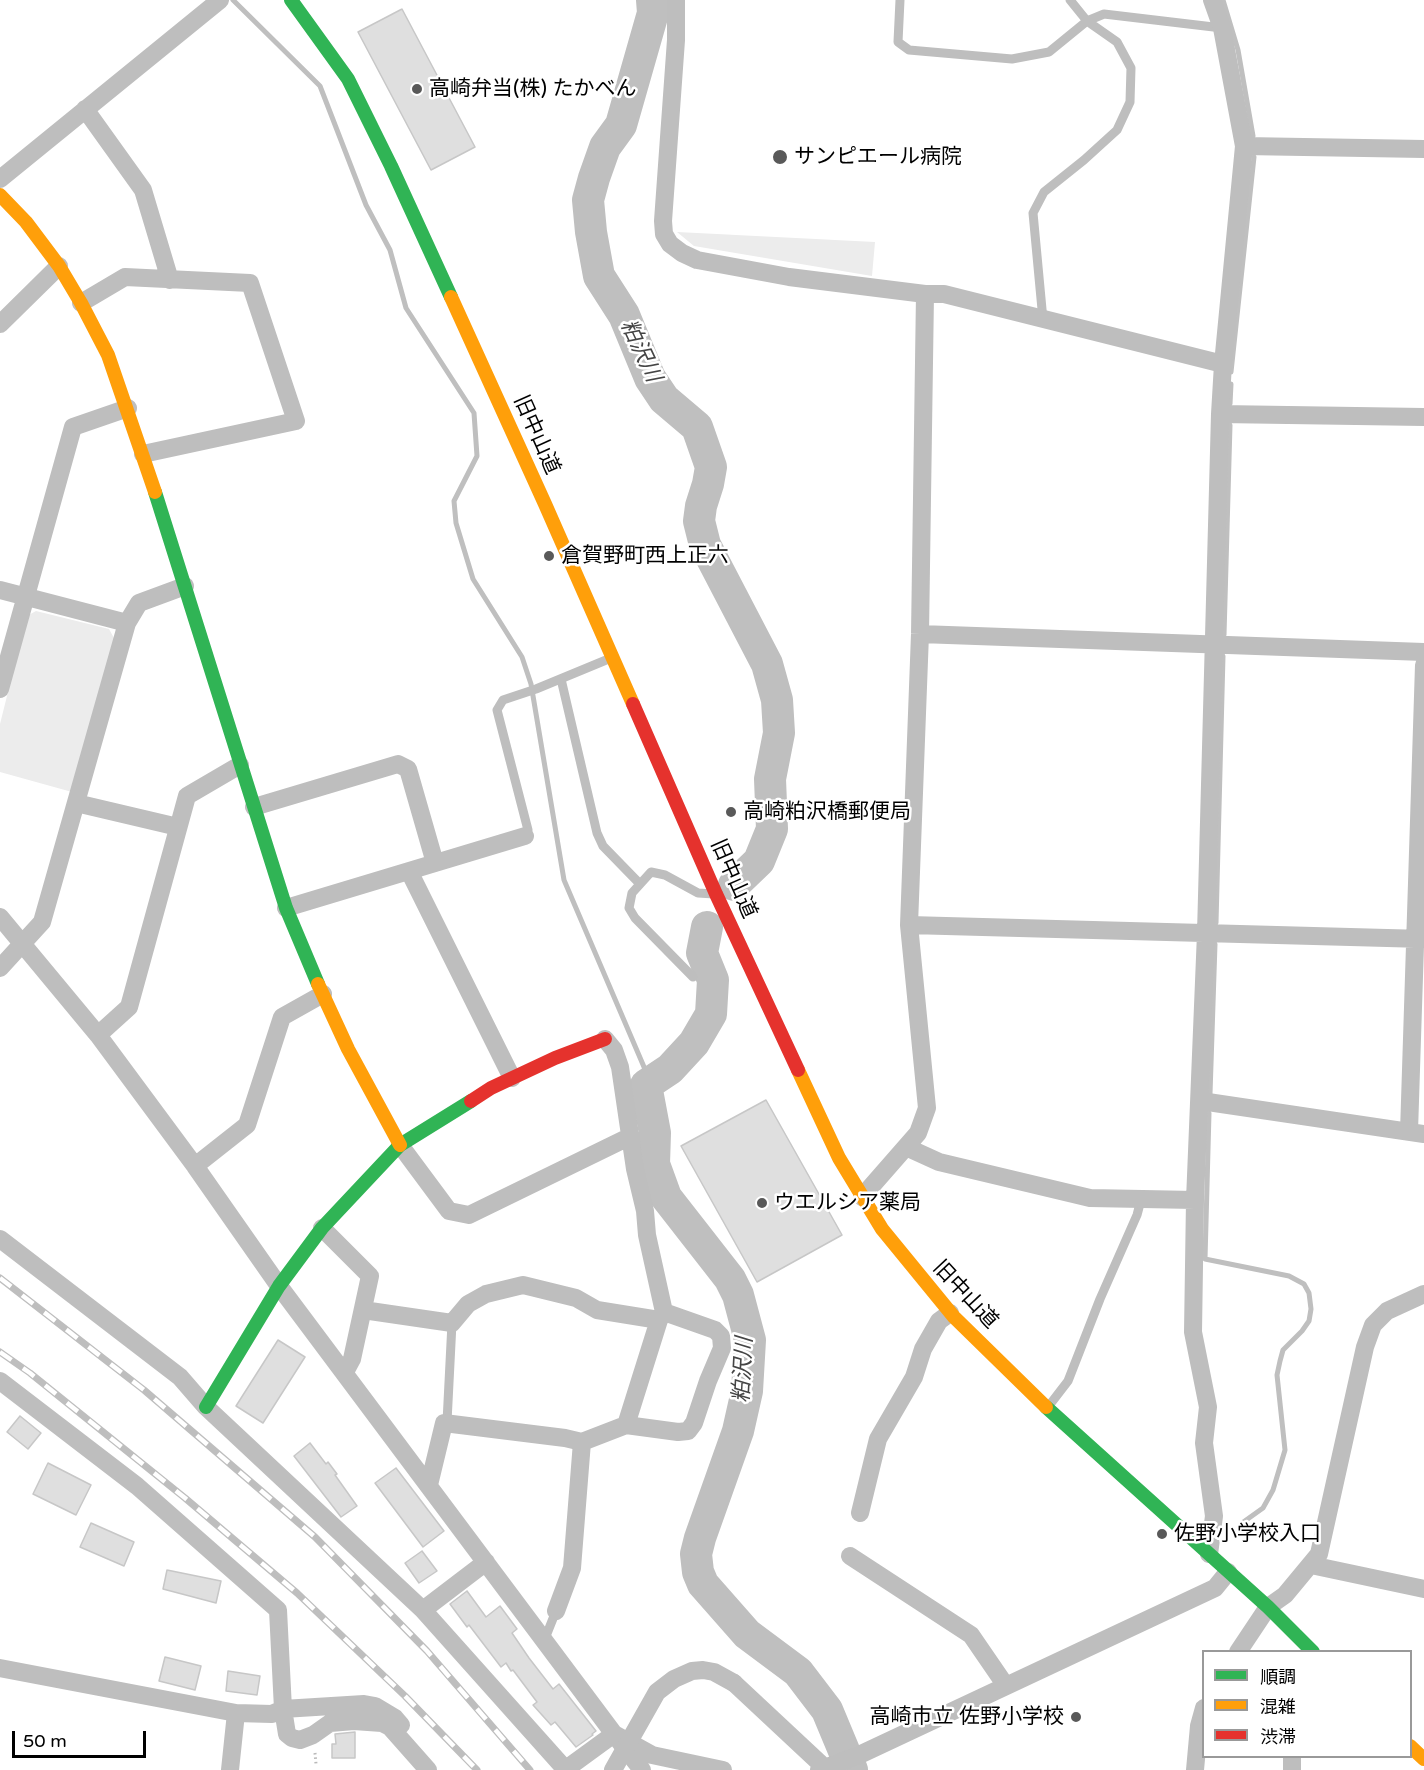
<!DOCTYPE html>
<html>
<head>
<meta charset="utf-8">
<style>
	body { margin:0 }
	#map { position:relative; width:1424px; height:1770px; overflow:hidden; background:#fff; font-family:"Varela Round","Noto Sans JP",sans-serif }
	canvas { display:block }
	.legend { position:absolute; left:1202px; top:1650px; width:210px; height:108px; box-sizing:border-box; background:#fff; border:2px solid #999; margin:0; padding:8px 10px; list-style:none; font-size:18px; color:#000 }
	.legend li { display:flex; align-items:center; gap:12px; height:30px }
	.legend b { width:30px; border:2px solid #999 }
	.scale { position:absolute; left:12px; top:1731px; width:134px; height:27px; box-sizing:border-box; border:3px solid #000; border-top:0; padding-left:8px; font-size:18px; line-height:21px; white-space:nowrap; color:#000; -webkit-text-stroke:4px #fff; paint-order:stroke }
</style>
</head>
<body>
<div id="map">
<canvas width="1424" height="1770"></canvas>
<ul class="legend">
<li><b style="height:8px;background:#30b455"></b>順調</li>
<li><b style="height:8px;background:#ff9f0a"></b>混雑</li>
<li><b style="height:8px;background:#e5322d"></b>渋滞</li>
</ul>
<div class="scale">50 m</div>
</div>
<script>
const ctx = document.querySelector('canvas').getContext('2d');
ctx.lineJoin = 'round';
function paint(path, color) { ctx.fillStyle = color; ctx.fill(path, 'evenodd'); }
const shape = rows => new Path2D(rows.map(r => 'M' + r).join(''));
function strokePath(path, color, width, dash) { ctx.strokeStyle = color; ctx.lineWidth = width; ctx.lineCap = dash ? 'butt' : 'round'; ctx.setLineDash(dash || []); ctx.stroke(path); }
function drawText(font, color, halo, rows, align = 'center') {
  ctx.font = font + ' "Varela Round","Noto Sans JP",sans-serif'; ctx.lineWidth = 5; ctx.setLineDash([]); ctx.textBaseline = 'middle'; ctx.strokeStyle = halo; ctx.fillStyle = color; for (const [text, x, y, turn = 0] of rows) {
    ctx.save(); ctx.translate(x, y); ctx.rotate((+turn || 0) * Math.PI / 180); ctx.textAlign = isNaN(turn) ? turn : align; if (halo) ctx.strokeText(text, 0, 0); ctx.fillText(text, 0, 0); ctx.restore();
  }
}
paint(shape([
	[677,232,875,242,872,276,694,246],
	[36,611,109,629,114,638,72,792,0,772,0,724,27,616]
]), '#ececec');
strokePath(shape([
	[233,0,320,86,366,205,390,250,406,308,474,413,477,456,454,501,456,523,473,579,522,657,531,684,564,880,650,1081],
	[1223,0,1238,50,1253,136],
	[1231,372,1254,157],
	[1230,404,1231,384],
	[1224,635,1230,425],
	[1216,923,1223,656],
	[1210,1094,1215,944],
	[1209,1113,1205,1259,1289,1276,1304,1284,1309,1293,1311,1309,1309,1321,1302,1331,1283,1350,1280,1361,1277,1375,1285,1450,1273,1490,1263,1508,1242,1523]
]), '#bfbfbf', 5);
strokePath(shape([
	[652,0,653,13,621,125,605,147,594,178,588,200,591,232,599,276,624,315,650,378,664,399,697,427,711,467,708,484,701,506,699,521,705,545,767,664,777,700,779,733,770,779,772,829,759,861,734,885],
	[707,927,702,953,713,980,711,1014,694,1043,670,1069,646,1085,655,1133,654,1164,666,1197,730,1279,738,1295,750,1340,747,1391,738,1431,700,1538,696,1554,698,1572,703,1584,747,1634,798,1672,827,1710,852,1770]
]), '#bfbfbf', 32);
const building = shape([
	[402,9,475,147,431,170,358,32,402,9],
	[766,1100,842,1235,757,1282,681,1146,766,1100],
	[278,1340,305,1357,263,1423,236,1406,278,1340],
	[20,1416,41,1433,28,1449,7,1432,20,1416],
	[310,1443,326,1464,328,1462,337,1474,335,1475,357,1506,341,1517,294,1456,310,1443],
	[48,1463,91,1485,76,1515,33,1494,48,1463],
	[396,1468,444,1531,423,1547,375,1483,396,1468],
	[91,1523,134,1542,124,1566,80,1547,91,1523],
	[422,1551,437,1571,419,1583,405,1563,422,1551],
	[167,1570,221,1581,216,1603,163,1589,167,1570],
	[467,1591,486,1617,500,1606,517,1629,512,1633,529,1658,553,1689,559,1684,596,1731,592,1734,593,1735,576,1747,555,1722,551,1725,533,1705,537,1702,513,1670,511,1671,506,1663,501,1667,469,1625,467,1627,450,1604,467,1591],
	[165,1657,201,1666,195,1690,159,1681,165,1657],
	[228,1671,260,1676,257,1695,226,1691,228,1671],
	[355,1732,355,1758,332,1758,332,1744,336,1744,335,1734,355,1732]
]);
paint(building, '#dfdfdf');
strokePath(building, '#c7c7c7', 1.5);
strokePath(shape([
	[315,1753,316,1764]
]), '#b9b9b9', 3, [1.5, 3]);
strokePath(shape([
	[900,0,898,42,909,50,1012,59,1049,52,1087,21,1104,14,1222,28],
	[1043,320,1033,213,1044,192,1084,160,1117,130,1130,102,1131,68,1117,42,1087,21,1070,0],
	[561,679,597,833,603,846,640,884],
	[525,836,528,830,497,710,503,700,536,689,611,658],
	[693,977,635,918,629,908,632,893,651,872,665,875,698,893,714,894],
	[1048,1407,1068,1381,1100,1299,1137,1215,1141,1200],
	[447,1422,452,1323],
	[544,1641,556,1611]
]), '#bebebe', 9);
strokePath(shape([
	[676,0,676,40,663,221,664,234,670,244,682,253,697,260,789,277,925,294,944,294,1223,364],
	[85,109,143,190,170,280],
	[1244,146,1424,149],
	[0,179,220,0],
	[81,303,125,277,250,283,296,421,143,454],
	[0,324,59,266],
	[1220,414,1424,417],
	[0,590,127,623],
	[920,634,1424,652],
	[0,689,73,427,128,408],
	[76,803,178,827],
	[254,807,398,764,408,769,435,863],
	[409,871,512,1078],
	[286,908,525,836],
	[0,917,98,1035,195,1166,279,1286,614,1734,642,1770],
	[909,925,1424,939],
	[0,968,42,922,127,623,139,603,185,586],
	[98,1035,129,1007,187,796,240,765],
	[605,1039,614,1050,620,1067,635,1169,645,1211,647,1235,664,1312],
	[1201,1101,1424,1134],
	[1409,1132,1424,665],
	[400,1145,449,1211,469,1215,631,1136],
	[906,1147,939,1162,1090,1198,1195,1200],
	[195,1166,247,1125,282,1017,323,994],
	[862,1197,918,1133,927,1108,909,925,920,634,925,294],
	[322,1228,370,1276,352,1359,345,1372],
	[0,1239,180,1377,206,1407,423,1610,566,1770],
	[363,1310,452,1323,468,1304,486,1294,523,1285,576,1298,597,1310,659,1320],
	[0,1381,137,1486,278,1610,283,1709,287,1734,292,1738,300,1740,313,1735,330,1723,354,1721,382,1723,390,1727,428,1770],
	[429,1485,444,1423,565,1438,582,1442,626,1425,678,1432,688,1431,694,1423,708,1381,722,1348,721,1336,715,1330,664,1312,659,1320,626,1425],
	[860,1513,878,1439,914,1377,923,1349,939,1321,950,1313],
	[1209,1554,1214,1516,1204,1443,1208,1407,1193,1332,1195,1200,1206,933,1220,414,1223,364,1244,146,1222,28,1212,0],
	[850,1556,971,1635,1006,1686],
	[1311,1565,1424,1589],
	[423,1610,486,1562],
	[556,1611,572,1568,582,1442],
	[1238,1652,1268,1607,1285,1595,1319,1554,1365,1347,1373,1325,1387,1311,1424,1294],
	[0,1668,236,1713],
	[734,1683,824,1767],
	[566,1769,614,1734,652,1755,723,1770],
	[230,1770,236,1713,272,1714,283,1709,364,1704,375,1706,395,1718,401,1725],
	[819,1770,857,1756,1215,1588,1228,1572],
	[1195,1770,1199,1726,1204,1708],
	[1292,1770,1292,1756]
]), '#bebebe', 18);
strokePath(shape([
	[291,0,348,79,391,166,451,297],
	[155,492,286,908,318,984],
	[206,1407,279,1286,322,1228,400,1145,471,1101],
	[1046,1407,1268,1607,1313,1652]
]), '#30b455', 14);
strokePath(shape([
	[0,195,26,222,59,266,81,303,108,355,155,492],
	[451,297,545,504,633,704],
	[318,984,348,1049,400,1145],
	[798,1070,839,1158,882,1229,954,1317,1046,1407],
	[1410,1746,1424,1759]
]), '#ff9f0a', 14);
strokePath(shape([
	[633,704,716,894,798,1070],
	[471,1101,491,1088,555,1058,605,1039]
]), '#e5322d', 14);
const rail = shape([
	[0,1278,144,1390,315,1537,427,1651,530,1770],
	[0,1352,30,1373,185,1498,297,1593,405,1696,477,1770]
]);
strokePath(rail, '#bebebe', 7);
strokePath(rail, '#fff', 4.5, [14]);
strokePath(shape([
	[613,1770,657,1692,674,1679,692,1671,703,1670,714,1672,734,1683]
]), '#bebebe', 18);
for (const [x, y, r, color] of [
	[417,89,6,"#595959"],
	[780,157,8,"#595959"],
	[549,556,6,"#595959"],
	[731,812,6,"#595959"],
	[762,1203,6,"#595959"],
	[1162,1534,6,"#595959"],
	[1076,1717,6,"#595959"]
]) { const dot = new Path2D(); dot.arc(x, y, r, 0, 2 * Math.PI); ctx.fillStyle = color; ctx.fill(dot); strokePath(dot, '#fff', 2); }
drawText('21px', '#000', '#fff', [
	["高崎弁当(株) たかべん",429,89],
	["サンピエール病院",794,157],
	["倉賀野町西上正六",561,556],
	["高崎粕沢橋郵便局",743,812],
	["ウエルシア薬局",774,1203],
	["佐野小学校入口",1174,1534],
	["高崎市立 佐野小学校",1064,1717,"right"]
], 'left');
drawText('21px', '#000', '#fff', [
	["旧中山道",536,435,66],
	["旧中山道",733,879,66],
	["旧中山道",965,1295,47]
]);
drawText('italic 22px', '#444', '#fff', [
	["粕沢川",640,351,65],
	["粕沢川",744,1370,-87]
]);
</script>
</body>
</html>
